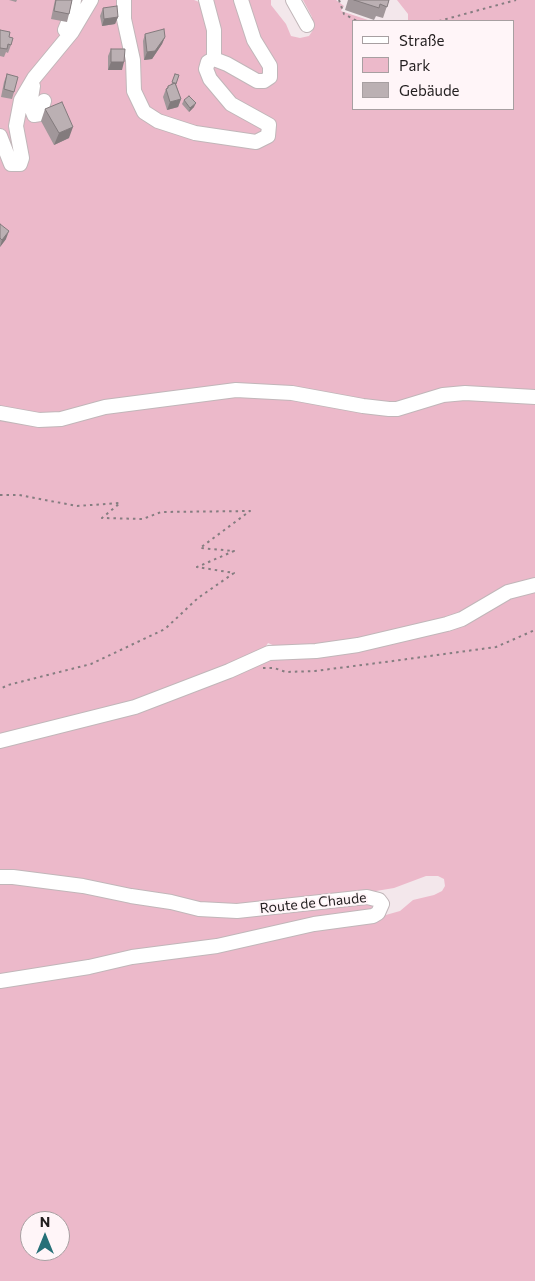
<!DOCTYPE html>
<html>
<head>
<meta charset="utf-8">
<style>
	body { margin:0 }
	#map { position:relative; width:535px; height:1281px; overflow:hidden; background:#f3e7eb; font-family:Commissioner,sans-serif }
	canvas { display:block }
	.legend { position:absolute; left:352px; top:20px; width:162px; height:90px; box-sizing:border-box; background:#fff5f8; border:1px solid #a79fa1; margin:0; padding:6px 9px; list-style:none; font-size:15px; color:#221e1f }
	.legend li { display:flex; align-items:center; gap:10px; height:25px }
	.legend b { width:25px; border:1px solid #a79fa1 }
	.north { position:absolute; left:20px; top:1211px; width:50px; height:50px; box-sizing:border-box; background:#fff5f8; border:1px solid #a79fa1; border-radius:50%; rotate:0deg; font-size:14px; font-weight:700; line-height:20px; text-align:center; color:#221e1f }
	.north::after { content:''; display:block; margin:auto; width:18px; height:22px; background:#267078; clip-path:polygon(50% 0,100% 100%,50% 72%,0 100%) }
</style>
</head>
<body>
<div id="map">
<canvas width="535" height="1281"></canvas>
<ul class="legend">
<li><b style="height:6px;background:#fff"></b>Straße</li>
<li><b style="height:14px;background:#ecb9ca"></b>Park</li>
<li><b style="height:14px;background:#bbb0b3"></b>Gebäude</li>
</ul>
<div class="north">N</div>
</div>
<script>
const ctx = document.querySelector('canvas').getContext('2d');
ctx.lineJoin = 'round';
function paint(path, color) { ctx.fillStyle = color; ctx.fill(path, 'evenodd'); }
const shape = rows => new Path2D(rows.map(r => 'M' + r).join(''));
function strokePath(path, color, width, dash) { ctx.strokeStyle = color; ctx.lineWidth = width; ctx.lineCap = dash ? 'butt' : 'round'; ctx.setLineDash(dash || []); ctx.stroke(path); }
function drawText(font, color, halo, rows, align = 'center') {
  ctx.font = font + ' Commissioner,sans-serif'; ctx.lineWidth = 4; ctx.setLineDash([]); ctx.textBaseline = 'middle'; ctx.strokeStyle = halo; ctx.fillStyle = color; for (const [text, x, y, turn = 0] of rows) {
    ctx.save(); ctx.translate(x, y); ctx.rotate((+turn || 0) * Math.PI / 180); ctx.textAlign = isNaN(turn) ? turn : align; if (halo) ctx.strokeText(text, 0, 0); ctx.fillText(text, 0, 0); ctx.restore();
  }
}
paint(shape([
	[0,0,194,0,199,2,205,0,271,0,271,5,286,24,291,36,300,38,309,36,313,30,312,17,303,0,336,0,344,6,341,11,371,21,354,21,354,109,514,109,514,21,408,21,408,14,397,0,535,0,535,581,467,612,349,643,275,646,268,643,264,649,169,691,0,738],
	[535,589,535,1281,0,1281,0,986,368,920,400,911,413,900,434,895,442,891,445,886,444,879,438,876,426,876,394,888,358,894,267,905,204,906,11,869,0,871,0,744,265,658,331,652,496,603],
	[30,1221,60,1221,60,1251,30,1251],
	[0,883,62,889,183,909,376,902,373,909,324,916,273,931,0,975]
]), '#ecb9ca');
const minor = shape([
	[124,0,124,19,133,60,134,91,144,112,158,121,195,133,256,142,268,136,269,125,231,104,210,79,206,69,208,62,214,59,227,64,257,81,264,81,270,77,270,66,254,40,241,0],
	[206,0,214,30,214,59],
	[293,0,307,25],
	[65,30,72,13,74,0],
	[33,86,30,105,34,115,40,114,44,101],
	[0,136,11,164,20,164,22,158,16,126,21,100,34,78,72,32,91,0],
	[0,413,39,420,61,419,105,407,236,390,292,393,363,406,389,409,397,409,443,395,465,393,535,397],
	[0,741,135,707,229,671,269,653,316,651,358,645,447,624,462,619,508,592,535,585],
	[0,877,13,877,83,886,131,896,171,902,199,909,237,911,367,897,379,900,382,904,378,913,373,916,314,924,217,946,132,957,89,967,0,981]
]);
strokePath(minor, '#c1b6b9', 16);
strokePath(shape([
	[339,0,344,14,357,21],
	[439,21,516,0],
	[0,495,19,495,77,506,120,503,102,518,143,519,161,512,250,511,200,548,234,551,197,567,234,573,198,598,165,629,91,664,8,685,0,689],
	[263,668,274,668,286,672,315,671,393,661,496,647,535,630]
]), '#857d80', 2, [2.5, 4]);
strokePath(minor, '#fff', 14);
paint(shape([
	[9,0,17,0,16,2],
	[55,0,72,0,69,14,67,22,51,19],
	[348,0,389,0,383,18,376,16,374,20,345,10],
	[103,8,118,17,115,24,102,26,100,16],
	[0,30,9,37,11,45,8,53,6,52,4,57,0,56],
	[145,34,165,37,162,44,152,59,144,60,143,41],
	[111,49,122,70,108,70,108,56],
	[7,74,14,92,12,99,1,97,4,82],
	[175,74,176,84,181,99,178,107,167,110,163,97,166,89,167,88,168,86,171,85],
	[184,100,194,107,189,112,182,104],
	[45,109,69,138,54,145,41,121],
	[0,224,6,239,0,247]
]), '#a1979a');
paint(shape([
	[118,17,115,24,102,26,104,19],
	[165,37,162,44,152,59,144,60,147,52],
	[111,62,124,62,122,70,108,70],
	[181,99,178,107,167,110,170,102],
	[196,103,194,107,189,112,190,108],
	[73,127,69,138,54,145,59,133],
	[9,231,6,239,0,247,2,240]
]), '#837b7d');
const building = shape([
	[56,0,72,0,69,14,54,11,56,0],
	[354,0,389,0,387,7,380,4,379,8,354,0],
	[117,6,118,17,104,19,103,8,117,6],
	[164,29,165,37,155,51,147,52,145,34,164,29],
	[0,30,10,32,9,37,13,38,11,45,8,44,7,49,0,48,0,30],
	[111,49,125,49,124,62,111,62,111,49],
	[7,74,18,77,14,92,4,89,7,74],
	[175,74,179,75,176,84,172,82,175,74],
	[175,83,181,99,170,102,166,89,168,88,168,86,175,83],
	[189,96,196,103,190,108,184,100,189,96],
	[62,102,73,127,59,133,45,109,62,102],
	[0,224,9,231,2,240,0,238,0,224]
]);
paint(building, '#bbb0b3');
strokePath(building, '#837b7d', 1);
drawText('14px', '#221e1f', '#fff5f8', [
	["Route de Chaude",313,903,-6]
]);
</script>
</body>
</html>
